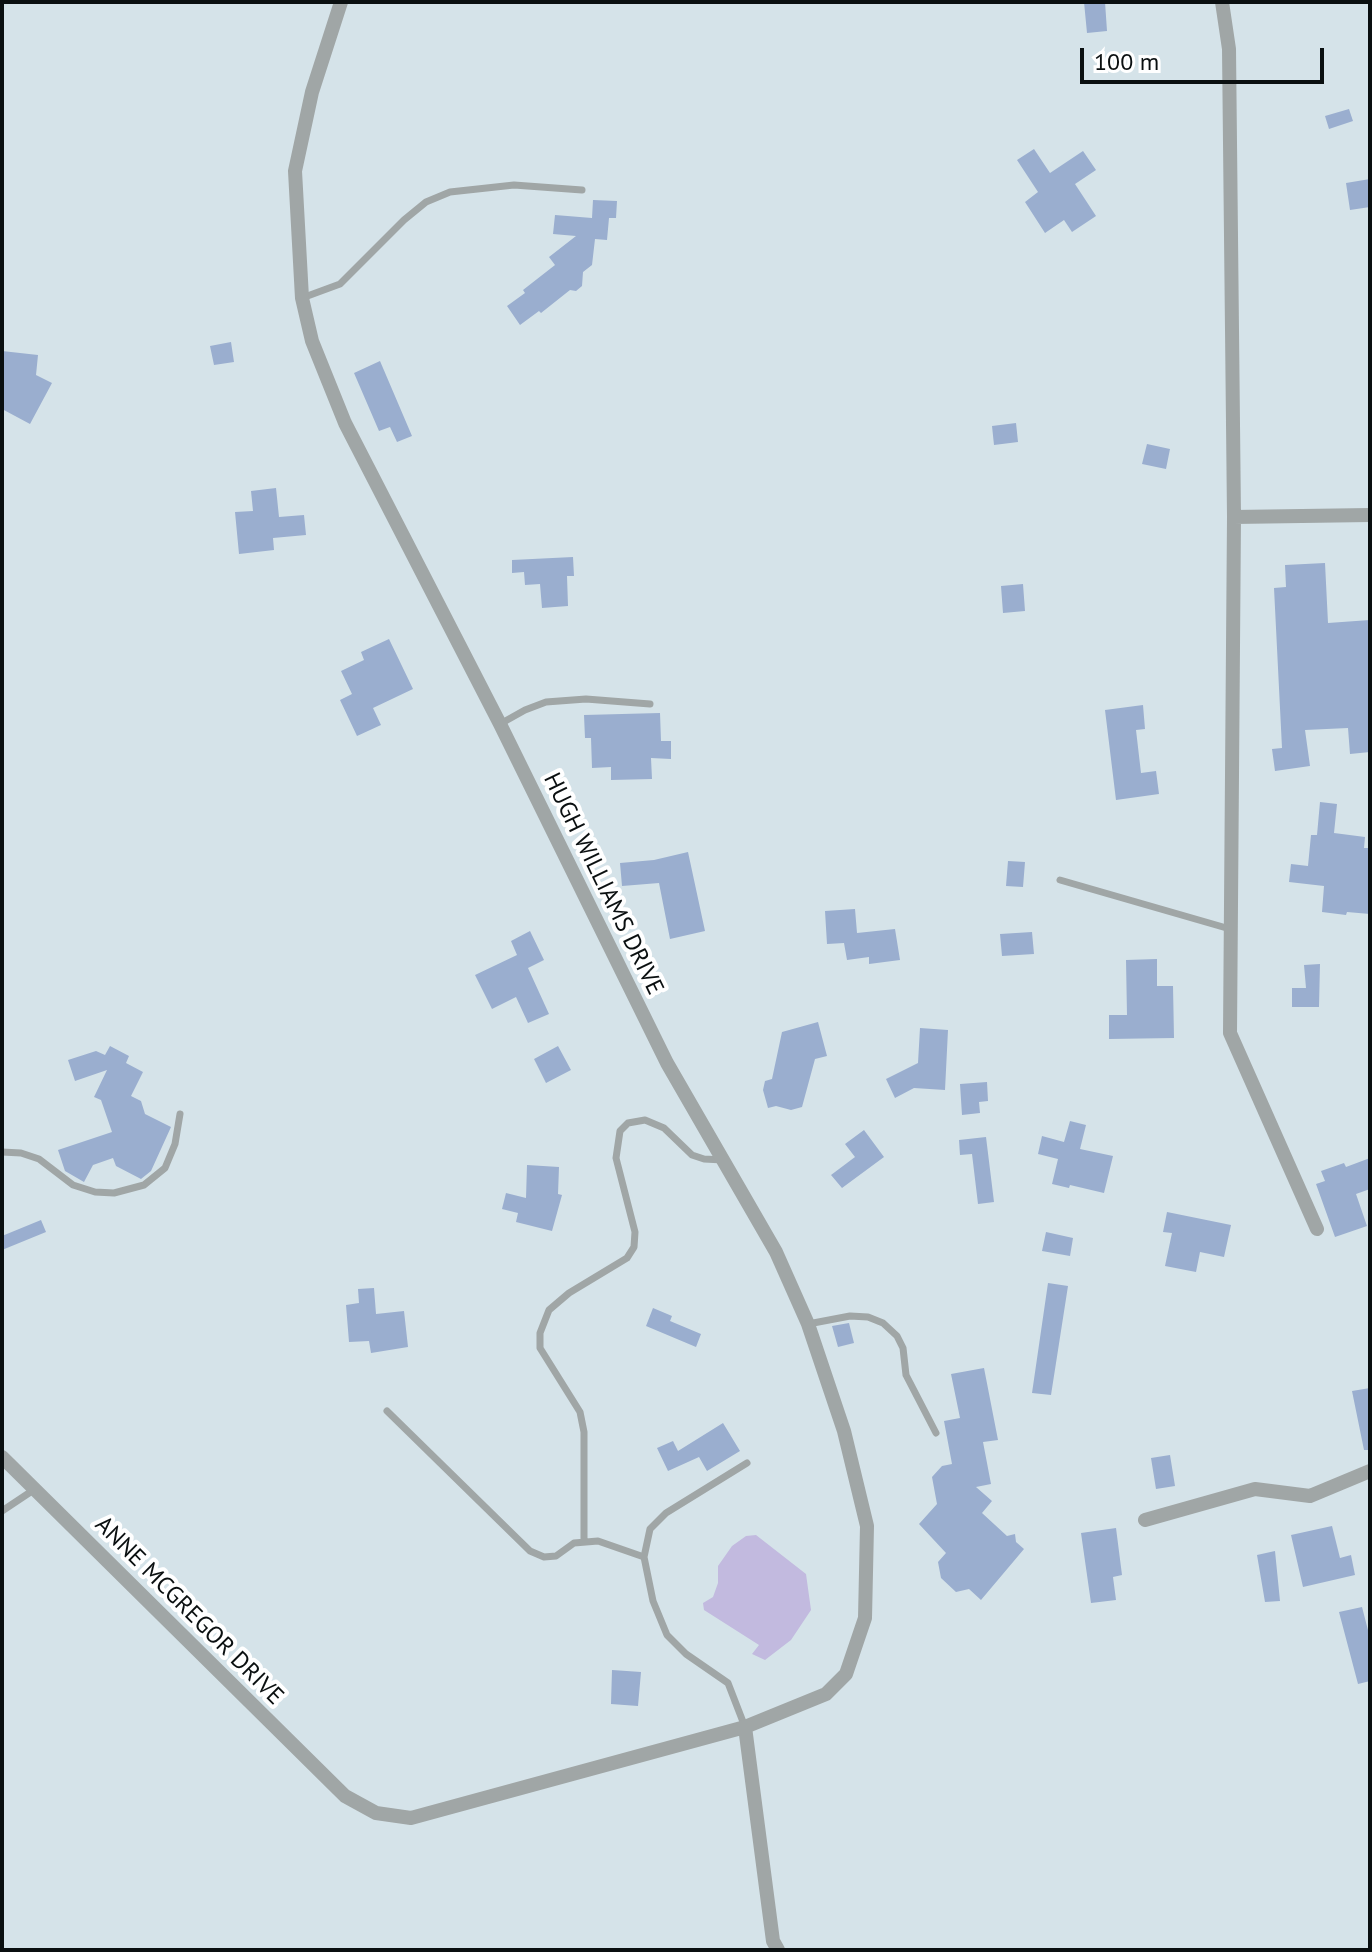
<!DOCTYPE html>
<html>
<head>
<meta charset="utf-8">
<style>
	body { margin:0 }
	#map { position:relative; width:1372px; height:1952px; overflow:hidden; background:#d5e3e9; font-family:"PT Sans",sans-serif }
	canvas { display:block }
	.frame { position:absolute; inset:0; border:4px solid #0a0f10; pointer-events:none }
	.scale { position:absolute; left:1080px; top:48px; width:244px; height:36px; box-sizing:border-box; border:4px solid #0a0f10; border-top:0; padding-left:10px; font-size:24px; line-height:28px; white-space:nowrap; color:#0a0f10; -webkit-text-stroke:6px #fff; paint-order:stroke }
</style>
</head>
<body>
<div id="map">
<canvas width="1372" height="1952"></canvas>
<div class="frame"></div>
<div class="scale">100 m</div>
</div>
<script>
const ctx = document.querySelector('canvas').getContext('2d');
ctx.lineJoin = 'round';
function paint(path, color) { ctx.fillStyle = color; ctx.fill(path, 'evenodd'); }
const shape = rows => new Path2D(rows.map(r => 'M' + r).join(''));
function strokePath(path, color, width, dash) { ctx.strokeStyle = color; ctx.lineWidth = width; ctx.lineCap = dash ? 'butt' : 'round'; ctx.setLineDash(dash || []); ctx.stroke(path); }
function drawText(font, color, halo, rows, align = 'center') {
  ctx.font = font + ' "PT Sans",sans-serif'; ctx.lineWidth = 8; ctx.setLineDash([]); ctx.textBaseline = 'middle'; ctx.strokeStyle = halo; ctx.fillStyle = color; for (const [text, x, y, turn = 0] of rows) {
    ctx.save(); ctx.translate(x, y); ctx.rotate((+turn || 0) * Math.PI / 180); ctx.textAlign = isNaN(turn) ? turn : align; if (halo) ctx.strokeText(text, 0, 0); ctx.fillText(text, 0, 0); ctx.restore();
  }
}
paint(shape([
	[756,1535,806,1574,811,1610,791,1640,765,1660,752,1654,759,1645,704,1610,703,1603,713,1597,718,1583,718,1566,732,1546,746,1536]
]), '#c2badf');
paint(shape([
	[1084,2,1105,2,1107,31,1087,33],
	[1349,109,1353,121,1329,129,1325,116],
	[1034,149,1050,173,1083,151,1096,170,1075,184,1096,216,1072,232,1064,220,1045,233,1025,202,1038,192,1017,160],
	[1370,179,1370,207,1350,210,1346,183],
	[593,200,617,201,616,218,609,218,607,240,595,239,592,265,583,272,582,286,576,291,570,290,541,313,539,311,520,325,507,306,525,293,523,290,555,265,549,257,576,236,553,234,555,215,592,218],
	[231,342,234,362,214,365,210,346],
	[2,351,38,355,36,375,52,383,30,424,2,409],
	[380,361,412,436,397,442,390,427,379,431,354,373],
	[1016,423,1018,442,994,445,992,426],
	[1147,444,1170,449,1166,469,1142,464],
	[276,488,279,517,304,515,306,535,273,538,274,550,239,554,235,512,253,511,251,491],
	[573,557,574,576,567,576,568,606,542,608,540,584,525,585,524,572,512,573,512,560],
	[1325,563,1328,623,1370,620,1370,752,1350,754,1348,728,1305,730,1310,766,1275,771,1272,749,1282,748,1274,588,1286,587,1285,565],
	[1023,584,1025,611,1003,613,1001,586],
	[389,639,413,689,373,708,381,725,357,736,340,700,352,694,341,671,364,660,361,652],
	[1143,705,1145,729,1136,730,1141,773,1156,771,1159,794,1116,800,1105,710],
	[660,713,661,741,671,741,671,759,651,758,652,779,611,780,611,767,592,768,591,738,585,738,584,715],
	[1320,802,1337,804,1334,833,1365,837,1364,848,1370,848,1370,914,1347,912,1346,915,1322,912,1324,886,1289,882,1291,864,1308,866,1311,835,1317,835],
	[688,852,705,931,670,939,659,883,622,886,620,863,654,860],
	[1008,861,1025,862,1023,887,1006,886],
	[855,909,857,933,895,929,900,960,869,964,869,957,847,960,844,943,827,944,825,911],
	[530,931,544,960,528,968,549,1014,528,1023,516,997,492,1009,475,975,517,955,511,941],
	[1032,932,1034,954,1002,956,1000,934],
	[1157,959,1157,986,1173,986,1174,1038,1109,1039,1109,1015,1127,1015,1126,960],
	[1320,964,1319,1007,1292,1007,1292,988,1306,988,1304,965],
	[818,1022,827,1056,815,1059,802,1107,791,1110,776,1106,768,1108,763,1090,765,1081,772,1079,782,1032],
	[920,1028,948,1030,945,1090,914,1088,895,1098,886,1079,918,1063],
	[110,1046,129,1056,126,1063,143,1072,131,1096,141,1101,145,1114,171,1127,151,1171,141,1179,116,1166,113,1158,93,1165,84,1182,65,1171,58,1150,112,1132,101,1100,94,1097,107,1070,75,1081,68,1060,96,1051,105,1055],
	[558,1046,571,1070,546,1083,534,1059],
	[987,1082,988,1101,979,1102,980,1113,962,1115,960,1084],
	[1070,1121,1086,1125,1080,1149,1113,1156,1104,1193,1070,1185,1069,1188,1052,1184,1058,1159,1038,1154,1042,1136,1064,1142],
	[864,1130,884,1157,842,1188,831,1175,855,1157,845,1144],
	[986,1137,994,1202,978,1204,972,1154,960,1155,959,1140],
	[1370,1158,1370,1189,1356,1194,1367,1226,1335,1237,1316,1184,1325,1181,1321,1171,1344,1163,1346,1167],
	[527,1165,559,1167,558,1194,562,1195,552,1231,516,1222,518,1213,502,1209,506,1193,526,1198],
	[1167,1212,1231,1225,1224,1257,1200,1252,1196,1272,1165,1266,1172,1233,1163,1232],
	[41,1220,46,1232,2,1250,2,1236],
	[1046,1232,1073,1238,1070,1256,1042,1251],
	[1048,1283,1068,1286,1051,1395,1032,1393],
	[374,1288,376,1314,404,1311,408,1347,371,1353,369,1341,349,1342,346,1305,359,1303,358,1289],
	[653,1308,672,1316,670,1321,701,1334,696,1347,646,1326],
	[849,1323,854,1343,838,1347,832,1326],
	[984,1368,998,1440,983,1442,991,1484,976,1487,992,1501,982,1513,1007,1536,1015,1534,1016,1542,1024,1549,981,1600,969,1589,956,1592,941,1578,938,1562,946,1553,919,1524,937,1504,932,1477,942,1466,952,1464,944,1421,960,1418,951,1374],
	[1370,1388,1370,1450,1364,1450,1352,1391],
	[723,1423,740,1451,707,1471,699,1457,668,1471,657,1448,673,1441,678,1451],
	[1170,1455,1175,1486,1156,1489,1151,1458],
	[1332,1526,1340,1558,1351,1555,1355,1575,1303,1587,1291,1535],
	[1116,1528,1122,1575,1113,1577,1116,1600,1091,1603,1081,1533],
	[1275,1551,1280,1601,1265,1602,1257,1555],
	[1362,1607,1370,1638,1370,1681,1358,1684,1339,1612],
	[612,1670,641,1672,638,1706,611,1704]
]), '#9aaecf');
strokePath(shape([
	[302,298,340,284,404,220,426,202,450,192,514,185,582,190],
	[500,724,525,710,546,702,586,699,650,704],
	[1060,880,1230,929],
	[2,1152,21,1153,39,1159,73,1185,95,1192,114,1193,144,1185,165,1168,175,1144,180,1114],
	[808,1324,850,1316,868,1317,883,1323,897,1336,903,1348,906,1375,936,1433],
	[387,1411,530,1551,544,1557,556,1556,574,1543,598,1541,644,1557],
	[2,1511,35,1489],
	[584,1540,584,1432,580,1412,540,1348,540,1333,549,1310,569,1293,627,1258,634,1247,635,1232,616,1158,620,1131,628,1123,645,1120,664,1128,692,1155,704,1159,723,1160],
	[745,1727,728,1683,686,1654,667,1635,653,1601,644,1557,650,1529,666,1513,747,1463]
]), '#a0a6a6', 7);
strokePath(shape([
	[1222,2,1229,49,1234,517,1370,515],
	[1234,517,1230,1033,1317,1229],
	[2,1457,345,1796,376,1813,411,1818,745,1727,826,1694,846,1674,865,1618,867,1526,844,1431,808,1324,776,1252,667,1063,500,724,345,423,312,341,302,298,295,171,312,92,341,2],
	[1145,1520,1255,1489,1310,1496,1370,1471],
	[745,1727,773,1941,778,1950]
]), '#a0a6a6', 14);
drawText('24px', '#0a0f10', '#fff', [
	["HUGH WILLIAMS DRIVE",603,884,64],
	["ANNE MCGREGOR DRIVE",189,1611,45]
]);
</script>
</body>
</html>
